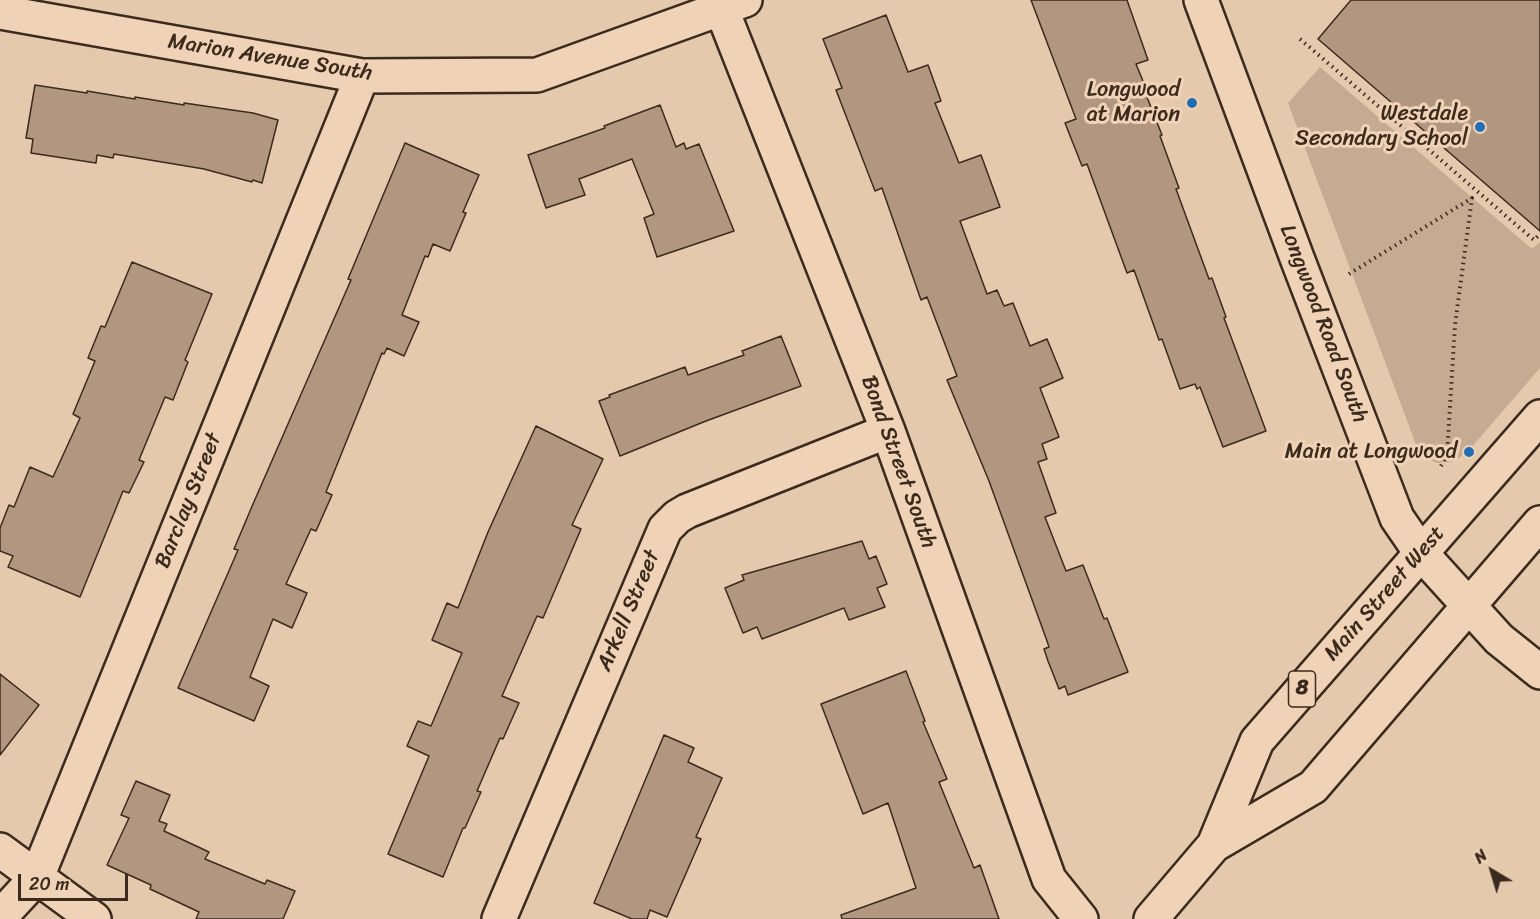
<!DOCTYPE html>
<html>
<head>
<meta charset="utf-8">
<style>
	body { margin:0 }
	#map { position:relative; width:1540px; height:919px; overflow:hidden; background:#e5c9ad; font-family:Sriracha,sans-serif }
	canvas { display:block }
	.north { position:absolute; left:1462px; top:841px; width:60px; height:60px; -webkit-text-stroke:4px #f0d3b6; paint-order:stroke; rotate:322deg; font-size:16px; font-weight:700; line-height:24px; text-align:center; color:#3b2a1e }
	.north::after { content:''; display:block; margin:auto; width:21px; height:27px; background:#3b2a1e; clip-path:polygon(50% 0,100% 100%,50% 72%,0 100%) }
	.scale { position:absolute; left:18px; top:874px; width:110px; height:27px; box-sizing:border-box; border:3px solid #3b2a1e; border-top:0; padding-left:8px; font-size:18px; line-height:21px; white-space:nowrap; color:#3b2a1e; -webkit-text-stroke:4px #f0d3b6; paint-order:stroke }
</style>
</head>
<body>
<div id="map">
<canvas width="1540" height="919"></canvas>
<div class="north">N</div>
<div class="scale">20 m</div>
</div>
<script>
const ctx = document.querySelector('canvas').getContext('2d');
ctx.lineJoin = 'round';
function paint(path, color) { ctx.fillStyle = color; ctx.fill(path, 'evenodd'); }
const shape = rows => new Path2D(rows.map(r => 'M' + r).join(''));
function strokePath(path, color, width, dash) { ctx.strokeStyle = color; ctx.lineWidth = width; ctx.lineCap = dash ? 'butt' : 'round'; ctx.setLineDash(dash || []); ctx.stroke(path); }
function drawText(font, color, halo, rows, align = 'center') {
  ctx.font = font + ' Sriracha,sans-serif'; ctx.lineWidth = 6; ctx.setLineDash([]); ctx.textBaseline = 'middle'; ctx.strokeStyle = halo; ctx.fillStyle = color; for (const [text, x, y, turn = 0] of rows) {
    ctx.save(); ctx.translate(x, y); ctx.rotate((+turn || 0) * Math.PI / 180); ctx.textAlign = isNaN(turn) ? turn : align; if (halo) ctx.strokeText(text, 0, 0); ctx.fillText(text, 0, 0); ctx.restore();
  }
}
paint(shape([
	[1320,67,1532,249,1540,242,1540,368,1470,449,1455,461,1437,463,1425,458,1418,450,1288,103]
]), '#c5ab92');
const building = shape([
	[1031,0,1127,0,1148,60,1136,64,1145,86,1143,87,1162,135,1160,136,1179,188,1176,189,1209,279,1212,278,1226,317,1224,318,1266,431,1223,447,1200,387,1197,389,1195,384,1180,389,1162,339,1159,340,1134,270,1127,273,1087,164,1082,166,1065,123,1076,119,1031,0],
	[1351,0,1540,0,1540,231,1318,39,1351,0],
	[886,15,908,72,928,65,941,101,935,103,959,163,981,155,1000,207,960,221,987,294,997,290,1004,306,1013,303,1030,346,1047,339,1063,378,1040,388,1059,437,1042,444,1047,459,1038,462,1056,513,1045,517,1066,571,1083,565,1104,619,1107,618,1128,672,1068,695,1065,686,1059,689,1048,661,1044,649,1049,647,1047,641,989,481,947,380,957,376,927,297,921,300,882,188,875,191,836,90,842,88,823,39,886,15],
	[35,85,87,93,87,91,135,99,135,97,184,105,184,103,253,113,278,120,262,183,253,180,252,182,204,169,114,154,113,158,97,155,96,163,31,153,33,139,26,138,35,85],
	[660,105,676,147,684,143,686,149,699,144,734,231,657,257,644,218,654,214,632,159,579,179,585,195,546,208,528,155,605,128,604,126,660,105],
	[405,143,479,175,463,212,466,213,450,251,433,244,428,257,425,256,402,315,419,322,404,356,387,348,384,354,382,353,326,492,332,495,316,531,311,529,286,584,307,593,292,628,273,619,250,677,269,686,254,721,178,688,238,550,234,549,253,504,351,280,348,279,405,143],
	[132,262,212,294,185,360,188,362,173,400,165,397,139,460,144,462,129,493,123,491,80,597,8,567,13,556,0,551,0,528,9,505,14,507,30,467,53,477,80,418,73,414,95,361,88,358,101,326,105,327,132,262],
	[781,336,801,386,706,421,620,456,599,401,610,397,609,395,685,367,688,375,744,355,742,351,781,336],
	[536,426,603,459,572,525,581,529,543,618,537,616,502,696,519,703,503,739,500,738,477,791,481,792,465,828,463,828,443,877,388,854,429,756,407,746,418,721,431,726,462,653,432,640,447,603,458,608,488,532,536,426],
	[862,541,869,559,876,556,887,584,877,588,885,607,849,620,844,608,762,639,757,627,743,633,725,588,744,580,742,575,862,541],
	[906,671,925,721,923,722,947,779,939,782,974,868,980,865,999,919,842,919,841,915,916,888,888,803,863,814,821,704,906,671],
	[0,674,39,705,0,755,0,674],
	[664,735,694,748,688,762,722,778,696,837,701,839,667,917,650,910,647,919,632,919,594,903,664,735],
	[136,781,170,795,159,821,167,824,164,831,209,852,205,859,265,884,267,880,295,891,283,919,196,919,199,912,150,889,151,885,107,865,129,818,121,815,136,781]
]);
paint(building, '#b19780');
strokePath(building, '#3b2a1e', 1.5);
const minor = shape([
	[718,0,888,431,1049,879,1081,919],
	[1201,0,1297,258,1397,518,1421,553],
	[0,12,362,76,537,75,745,0],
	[0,850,94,919],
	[0,917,37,877,362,76],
	[499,919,665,529,677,517,687,511,888,431]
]);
const major = shape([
	[1421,553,1499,639,1540,672],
	[1214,845,1313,787,1540,523],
	[1151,919,1214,845,1257,741,1540,417]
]);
strokePath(minor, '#3b2a1e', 38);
strokePath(major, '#3b2a1e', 38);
strokePath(shape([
	[1300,39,1534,240,1540,234],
	[1349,274,1472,198,1455,325,1447,455,1440,468]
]), '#3b2a1e', 4, [1.5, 4.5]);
strokePath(minor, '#f0d3b6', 33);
strokePath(major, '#f0d3b6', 33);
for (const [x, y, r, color] of [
	[1192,103,6,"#1f6fb2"],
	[1480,127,6,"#1f6fb2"],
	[1469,452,6,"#1f6fb2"]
]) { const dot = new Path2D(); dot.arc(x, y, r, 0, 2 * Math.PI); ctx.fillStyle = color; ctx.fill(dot); strokePath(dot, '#f0d3b6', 2); }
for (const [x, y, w] of [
	[1302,689,27]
]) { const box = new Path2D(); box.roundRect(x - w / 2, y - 18, w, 36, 4.5); ctx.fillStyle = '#f0d3b6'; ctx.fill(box); strokePath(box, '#3b2a1e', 1.5); }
drawText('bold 21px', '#3b2a1e', null, [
	["8",1302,689]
]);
drawText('22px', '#3b2a1e', '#f0d3b6', [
	["Marion Avenue South",270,58,9],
	["Longwood Road South",1323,324,69],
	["Bond Street South",898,462,70],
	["Barclay Street",189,501,-68],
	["Main Street West",1385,594,-49],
	["Arkell Street",629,611,-67]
]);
drawText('22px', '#3b2a1e', '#f0d3b6', [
	["Longwood",1180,90],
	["at Marion",1180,115],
	["Westdale",1468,114],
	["Secondary School",1468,139],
	["Main at Longwood",1457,452]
], 'right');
</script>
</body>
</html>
